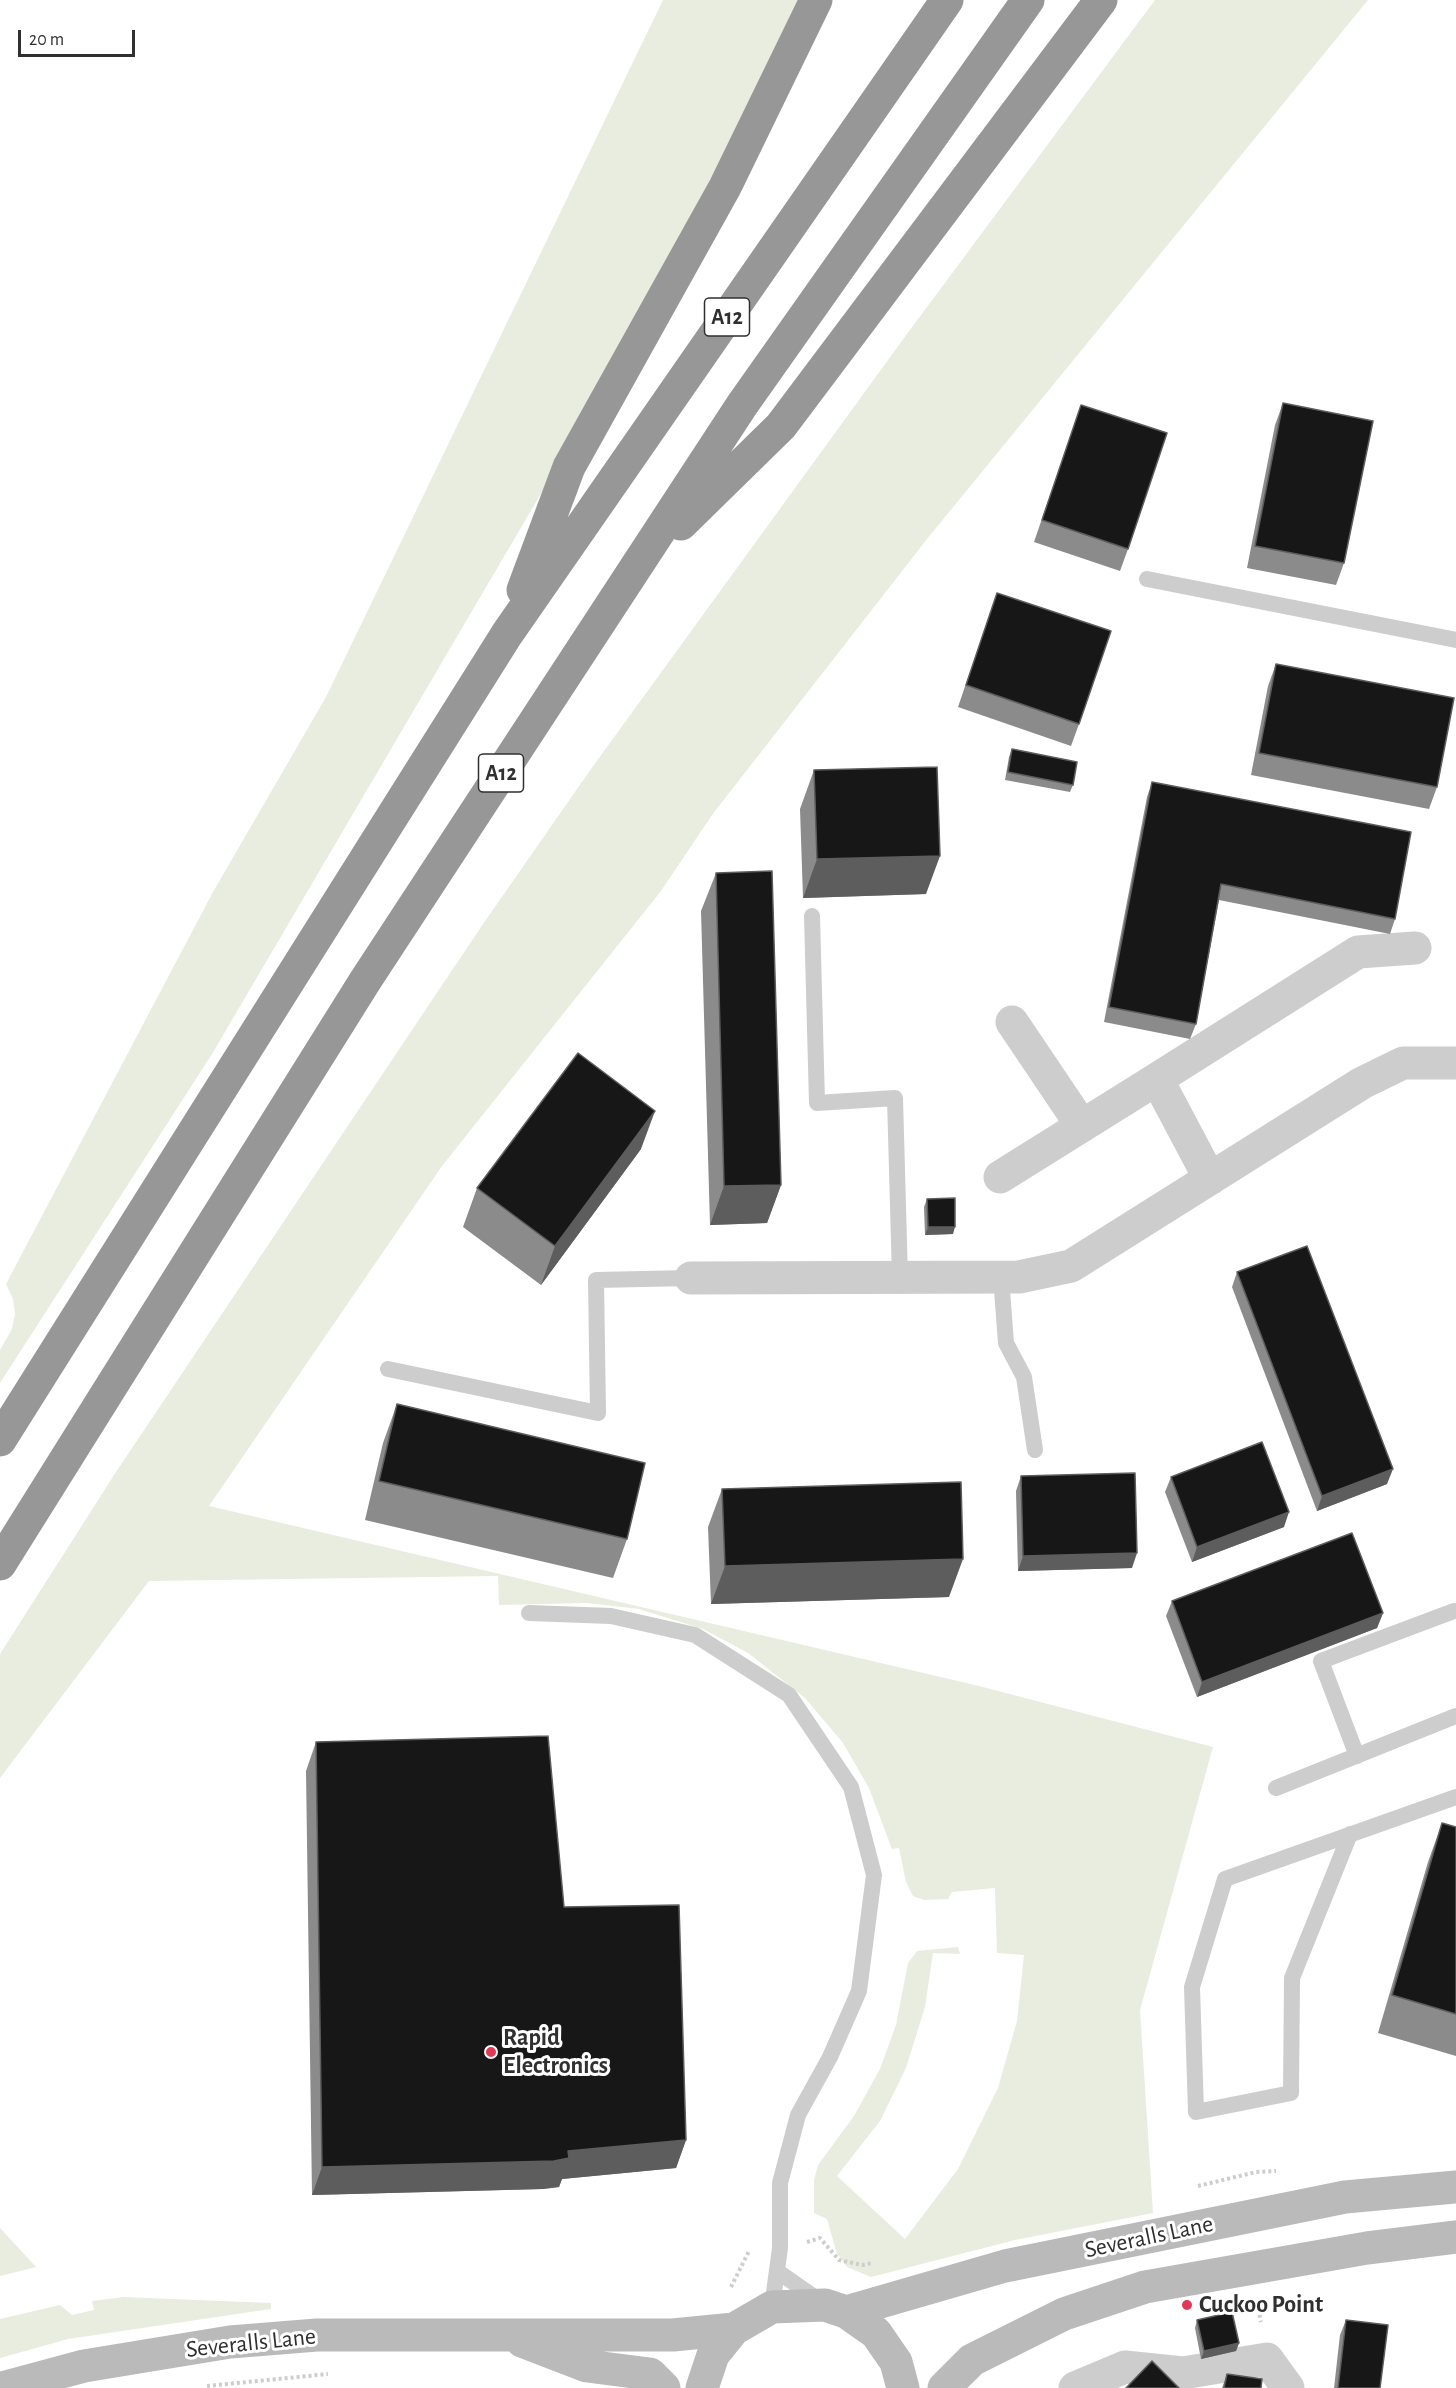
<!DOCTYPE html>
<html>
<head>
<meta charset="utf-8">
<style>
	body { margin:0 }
	#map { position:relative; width:1456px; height:2388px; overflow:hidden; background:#fff; font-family:"Alegreya Sans",sans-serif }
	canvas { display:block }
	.scale { position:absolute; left:18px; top:30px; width:117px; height:27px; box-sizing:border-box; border:3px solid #303030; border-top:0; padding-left:8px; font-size:18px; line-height:21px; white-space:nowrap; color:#303030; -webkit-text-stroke:4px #fff; paint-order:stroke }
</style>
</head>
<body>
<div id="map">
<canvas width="1456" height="2388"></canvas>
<div class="scale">20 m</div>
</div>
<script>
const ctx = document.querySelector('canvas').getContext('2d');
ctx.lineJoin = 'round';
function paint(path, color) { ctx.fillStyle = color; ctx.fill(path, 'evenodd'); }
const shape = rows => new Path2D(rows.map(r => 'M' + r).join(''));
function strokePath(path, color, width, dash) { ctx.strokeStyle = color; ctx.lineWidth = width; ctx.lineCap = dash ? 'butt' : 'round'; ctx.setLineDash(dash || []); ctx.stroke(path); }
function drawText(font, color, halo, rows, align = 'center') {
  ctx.font = font + ' "Alegreya Sans",sans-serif'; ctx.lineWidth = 6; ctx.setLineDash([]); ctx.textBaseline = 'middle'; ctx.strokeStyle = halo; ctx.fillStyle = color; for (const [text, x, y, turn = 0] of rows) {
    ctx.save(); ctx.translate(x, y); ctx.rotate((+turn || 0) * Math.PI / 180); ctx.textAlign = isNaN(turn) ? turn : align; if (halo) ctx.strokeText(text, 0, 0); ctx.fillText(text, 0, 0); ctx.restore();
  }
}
paint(shape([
	[663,0,807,0,735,163,212,1054,0,1383,0,1350,12,1329,15,1314,13,1299,6,1284,213,892,326,697],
	[1155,0,1368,0,927,539,712,815,661,891,442,1166,209,1506,979,1686,1213,1747,1140,2010,1153,2213,1015,2240,871,2277,847,2267,837,2254,827,2219,814,2213,814,2180,818,2165,854,2116,880,2069,896,2025,908,1963,917,1951,958,1947,960,1954,933,1953,925,2007,906,2068,880,2121,837,2176,905,2239,958,2169,998,2088,1017,2021,1024,1955,997,1953,995,1888,952,1892,948,1899,924,1900,913,1896,906,1882,899,1848,892,1849,869,1788,843,1743,805,1698,748,1653,703,1629,639,1609,587,1603,499,1605,498,1576,149,1581,0,1778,0,1654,116,1472,483,924,591,769,904,338],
	[0,2228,36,2267,0,2276],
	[123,2297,271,2303,271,2309,68,2339,0,2358,0,2319,60,2305,72,2315,94,2310,92,2301]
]), '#e8eddf');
strokePath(shape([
	[1198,2186,1256,2172,1276,2171],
	[807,2242,820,2238,839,2260,862,2265,872,2263],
	[731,2287,749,2251],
	[1257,2303,1261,2322],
	[207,2386,328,2374]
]), '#cdcdcd', 4, [3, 3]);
strokePath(shape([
	[1147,579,1456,640],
	[812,916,817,1103,895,1098,900,1278],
	[1001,1277,1006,1343,1024,1377,1035,1450],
	[388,1369,598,1413,596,1280,691,1278],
	[529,1613,611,1616,695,1635,789,1695,851,1787,874,1875,859,1991,830,2057,798,2115,780,2183,780,2248,772,2307],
	[1357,1756,1321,1661,1454,1611],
	[1276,1788,1456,1716],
	[1350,1834,1292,1978,1291,2093,1196,2112,1192,1987,1225,1879,1456,1797],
	[777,2271,820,2301]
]), '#cdcdcd', 16);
strokePath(shape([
	[1012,1022,1082,1126],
	[1157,1079,1358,952,1415,948],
	[1000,1177,1157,1079,1210,1179],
	[691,1278,1019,1277,1071,1266,1362,1083,1403,1063,1456,1063],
	[1075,2388,1125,2367,1183,2373,1267,2359,1288,2388]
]), '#cdcdcd', 33);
strokePath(shape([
	[846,2312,1005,2266,1345,2197,1456,2187],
	[522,2341,587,2366,650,2374,664,2388],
	[2,2388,84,2366,230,2342,317,2335,673,2335,734,2329],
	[702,2388,713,2355,734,2329,772,2307,825,2305,846,2312,876,2333,896,2362,903,2388],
	[944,2388,972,2360,1064,2314,1145,2287,1367,2248,1456,2237]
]), '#bababa', 33);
strokePath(shape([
	[681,524,781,426,1101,0],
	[523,590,569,467,725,187,816,0],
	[0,1440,507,634,947,0],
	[0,1564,365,981,742,405,1028,0]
]), '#979797', 33);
paint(shape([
	[1283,403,1344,563,1336,585,1247,568,1275,425],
	[1081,405,1128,549,1120,571,1034,542],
	[997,593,1079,724,1071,746,958,707],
	[1276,664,1437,787,1429,809,1251,775,1268,686],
	[1012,749,1073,785,1070,792,1005,780,1009,757],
	[814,770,926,894,803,898,800,809],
	[1152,782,1395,919,1390,934,1219,900,1196,1024,1190,1039,1104,1022,1147,797],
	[716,873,781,1185,767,1223,710,1225,701,911],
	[641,1149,541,1285,463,1227,477,1188],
	[927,1199,953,1234,925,1235,924,1207],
	[1237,1272,1387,1484,1317,1511,1232,1287],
	[397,1404,627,1539,613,1578,365,1520,383,1443],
	[1021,1476,1132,1568,1018,1571,1016,1491],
	[1171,1477,1284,1527,1192,1562,1165,1492],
	[722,1489,949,1597,711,1604,708,1527],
	[1172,1601,1383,1613,1377,1628,1197,1697,1166,1616],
	[316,1742,564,1907,686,2140,676,2168,562,2179,559,2187,543,2189,312,2195,306,1771],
	[1442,1823,1456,1827,1456,2056,1378,2033,1428,1862],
	[1197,2320,1239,2343,1236,2351,1201,2359,1195,2328],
	[1346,2320,1380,2388,1334,2388,1340,2335],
	[1227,2374,1261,2388,1222,2388]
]), '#8b8b8b');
paint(shape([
	[940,856,926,894,803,898,817,859],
	[655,1111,641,1149,541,1285,555,1246],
	[781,1185,767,1223,710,1225,724,1186],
	[928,1227,955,1227,953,1234,925,1235],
	[1393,1469,1387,1484,1317,1511,1322,1496],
	[1289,1512,1284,1527,1192,1562,1197,1547],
	[1137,1553,1132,1568,1018,1571,1023,1556],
	[963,1559,949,1597,711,1604,725,1566],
	[1383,1613,1377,1628,1197,1697,1202,1682],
	[686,2140,676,2168,562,2179,559,2187,543,2189,312,2195,322,2167],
	[1239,2343,1236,2351,1201,2359,1204,2351]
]), '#5d5d5d');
const building = shape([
	[1283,403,1373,421,1344,563,1255,546,1283,403],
	[1081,405,1167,433,1128,549,1042,520,1081,405],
	[997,593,1111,631,1079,724,966,685,997,593],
	[1276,664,1454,698,1437,787,1259,753,1276,664],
	[1012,749,1077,762,1073,785,1008,772,1012,749],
	[937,767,940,856,817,859,814,770,937,767],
	[1152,782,1411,832,1395,919,1221,884,1196,1024,1109,1007,1152,782],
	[772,871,781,1185,724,1186,716,873,772,871],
	[578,1053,655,1111,555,1246,477,1188,578,1053],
	[955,1198,955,1227,928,1227,927,1199,955,1198],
	[1307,1246,1393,1469,1322,1496,1237,1272,1307,1246],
	[397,1404,645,1463,627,1539,379,1481,397,1404],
	[1262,1442,1289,1512,1197,1547,1171,1477,1262,1442],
	[1135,1473,1137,1553,1023,1556,1021,1476,1135,1473],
	[961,1482,963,1559,725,1566,722,1489,961,1482],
	[1352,1533,1383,1613,1202,1682,1172,1601,1352,1533],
	[548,1736,564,1907,679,1905,686,2140,568,2151,569,2158,554,2161,322,2167,316,1742,548,1736],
	[1442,1823,1456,1827,1456,2014,1392,1995,1442,1823],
	[1232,2312,1239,2343,1204,2351,1197,2320,1232,2312],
	[1346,2320,1388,2325,1380,2388,1338,2388,1346,2320],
	[1152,2361,1179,2388,1126,2388,1152,2361],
	[1227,2374,1262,2379,1261,2388,1224,2388,1227,2374]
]);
paint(building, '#171717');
strokePath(building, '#5d5d5d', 1.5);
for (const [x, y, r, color] of [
	[491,2052,6,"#e13856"],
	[1187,2305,6,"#e13856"]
]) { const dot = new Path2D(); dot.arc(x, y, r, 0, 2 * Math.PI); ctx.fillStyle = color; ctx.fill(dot); strokePath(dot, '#fff', 2); }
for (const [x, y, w] of [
	[727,317,45],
	[501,773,45]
]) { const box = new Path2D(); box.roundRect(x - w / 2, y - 19, w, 38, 4.5); ctx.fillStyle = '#fff'; ctx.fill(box); strokePath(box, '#303030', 1.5); }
drawText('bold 22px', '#303030', null, [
	["A12",727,317],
	["A12",501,773]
]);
drawText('bold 24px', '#303030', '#fff', [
	["Rapid",503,2038],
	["Electronics",503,2066],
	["Cuckoo Point",1199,2305]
], 'left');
drawText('24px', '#303030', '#fff', [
	["Severalls Lane",1149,2237,-12],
	["Severalls Lane",251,2343,-6]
]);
</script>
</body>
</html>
